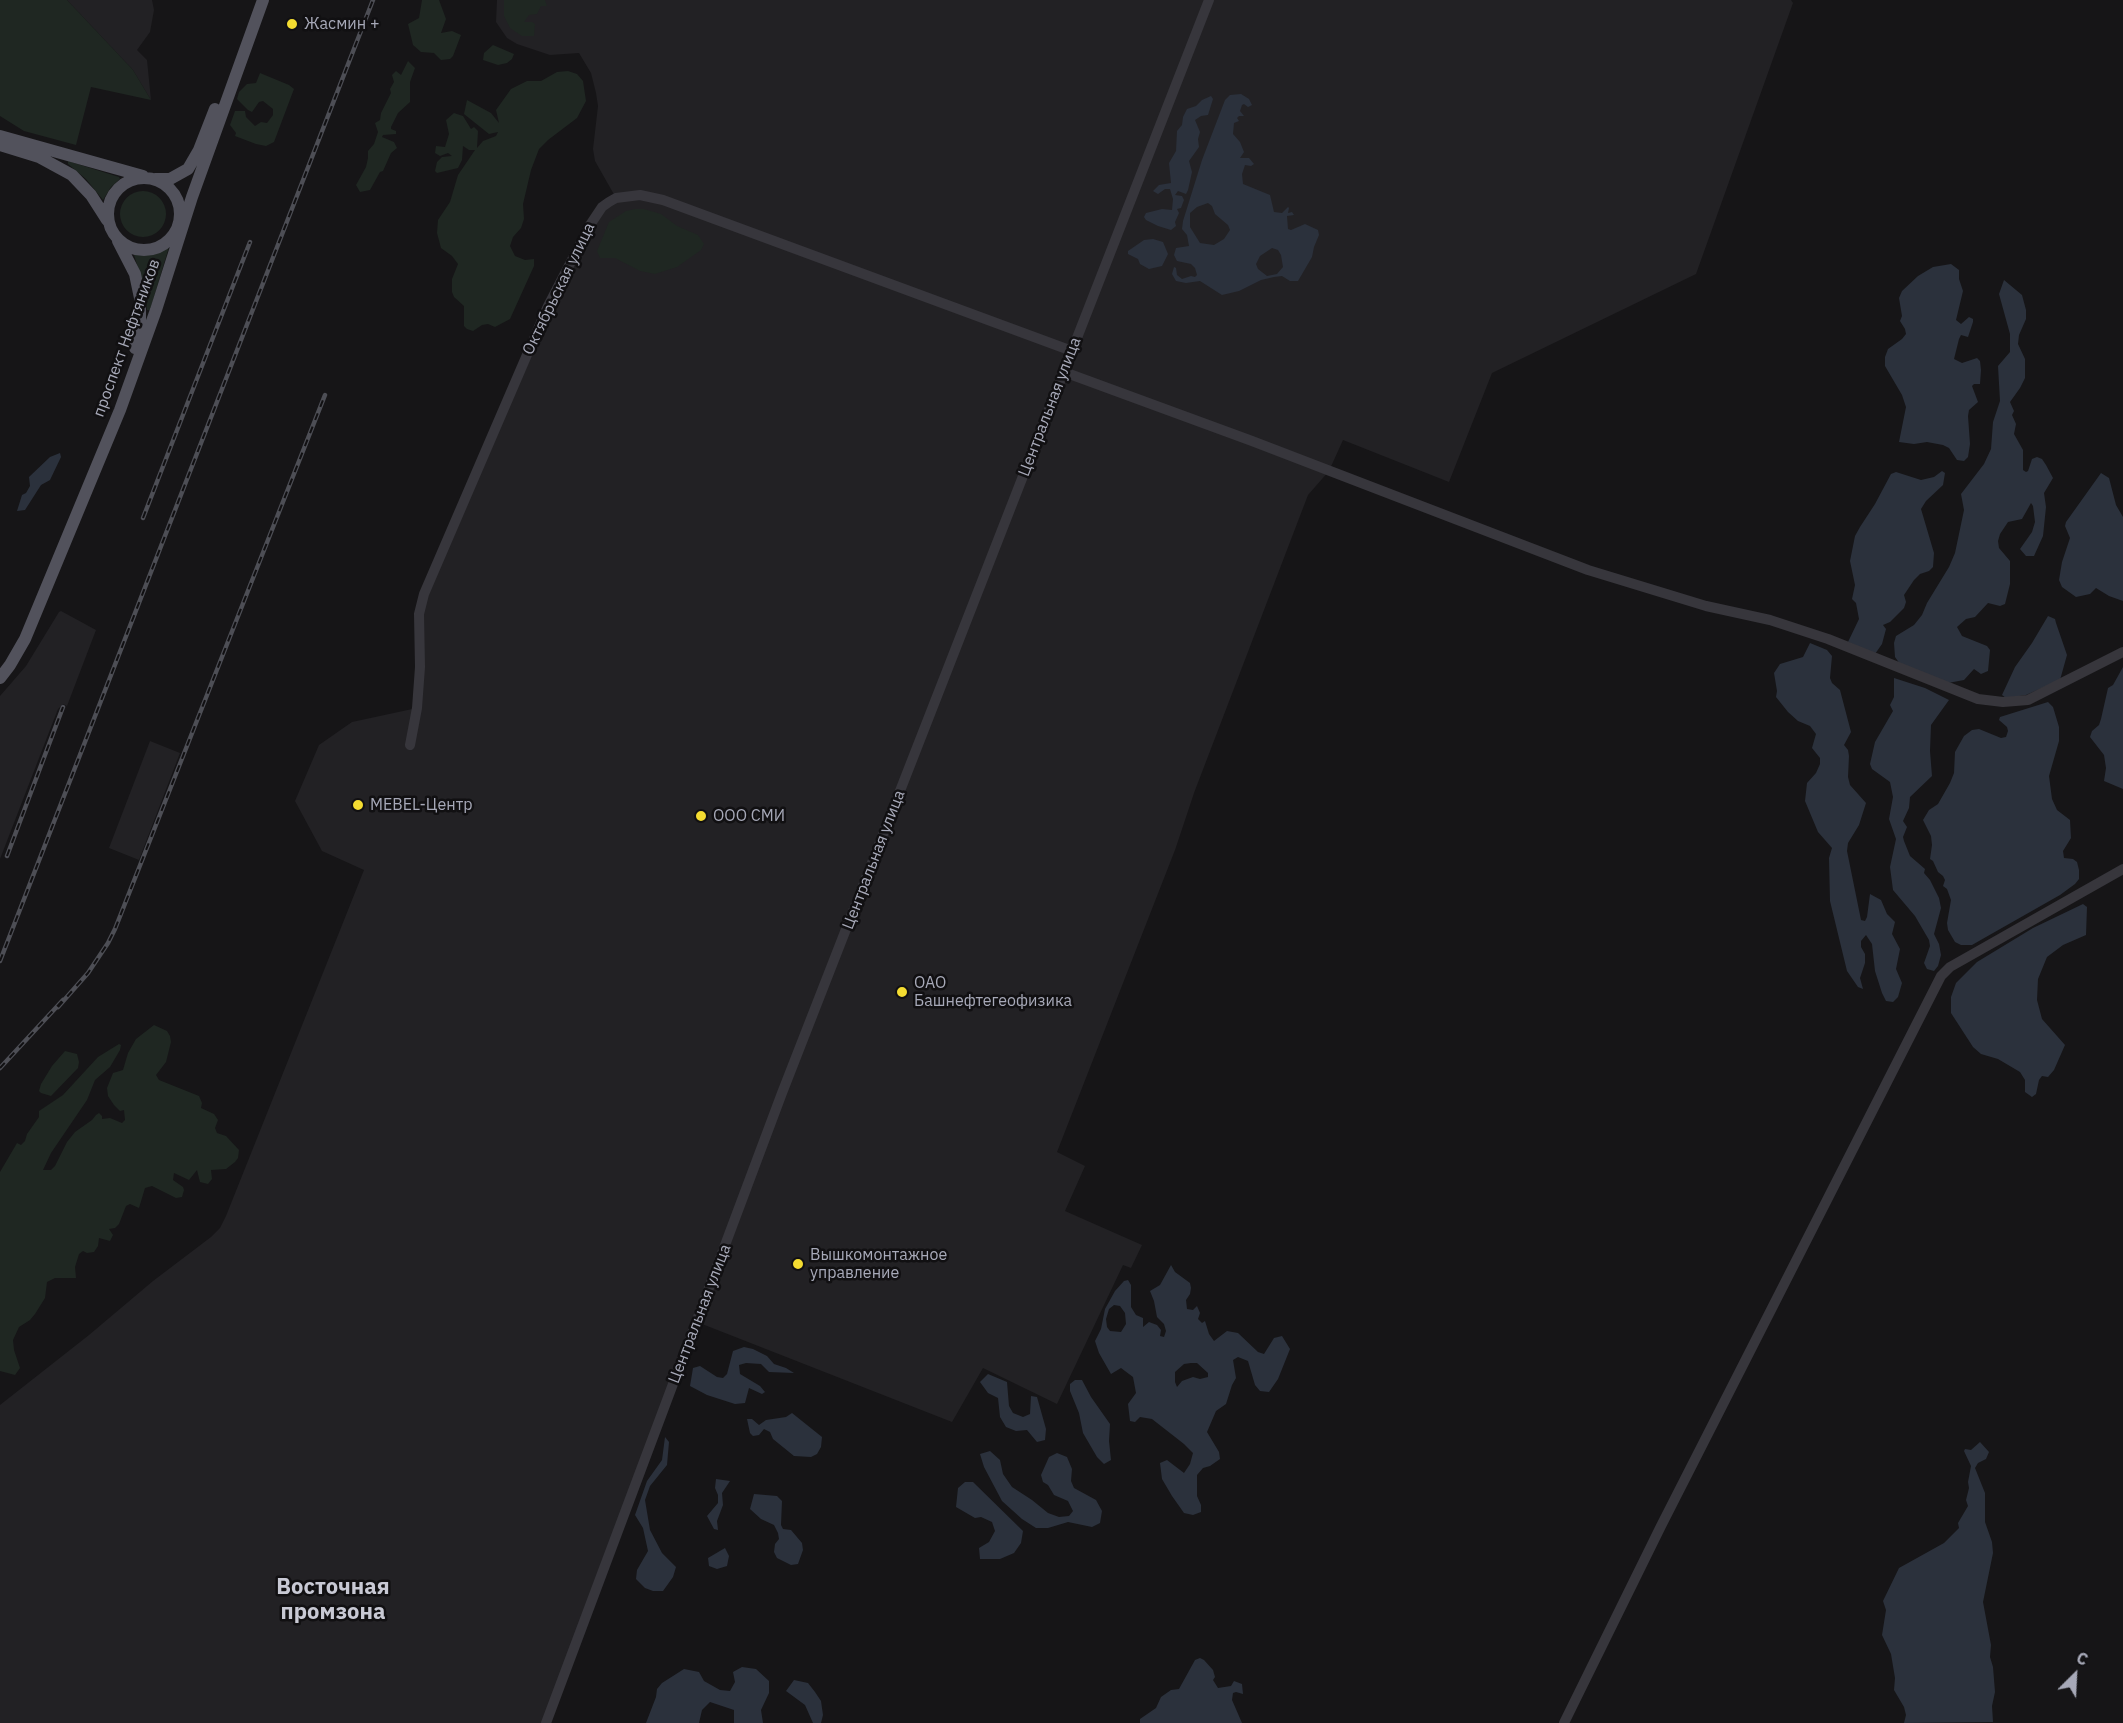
<!DOCTYPE html>
<html>
<head>
<meta charset="utf-8">
<style>
	body { margin:0 }
	#map { position:relative; width:2123px; height:1723px; overflow:hidden; background:#161517; font-family:"IBM Plex Sans",sans-serif }
	canvas { display:block }
	.north { position:absolute; left:2045px; top:1645px; width:60px; height:60px; -webkit-text-stroke:4px #111012; paint-order:stroke; rotate:24deg; font-size:16px; font-weight:700; line-height:24px; text-align:center; color:#a7a9b8 }
	.north::after { content:''; display:block; margin:auto; width:21px; height:27px; background:#a7a9b8; clip-path:polygon(50% 0,100% 100%,50% 72%,0 100%) }
</style>
</head>
<body>
<div id="map">
<canvas width="2123" height="1723"></canvas>
<div class="north">С</div>
</div>
<script>
const ctx = document.querySelector('canvas').getContext('2d');
ctx.lineJoin = 'round';
function paint(path, color) { ctx.fillStyle = color; ctx.fill(path, 'evenodd'); }
const shape = rows => new Path2D(rows.map(r => 'M' + r).join(''));
function strokePath(path, color, width, dash) { ctx.strokeStyle = color; ctx.lineWidth = width; ctx.lineCap = dash ? 'butt' : 'round'; ctx.setLineDash(dash || []); ctx.stroke(path); }
function drawText(font, color, halo, rows, align = 'center') {
  ctx.font = font + ' "IBM Plex Sans",sans-serif'; ctx.lineWidth = 5; ctx.setLineDash([]); ctx.textBaseline = 'middle'; ctx.strokeStyle = halo; ctx.fillStyle = color; for (const [text, x, y, turn = 0] of rows) {
    ctx.save(); ctx.translate(x, y); ctx.rotate((+turn || 0) * Math.PI / 180); ctx.textAlign = isNaN(turn) ? turn : align; if (halo) ctx.strokeText(text, 0, 0); ctx.fillText(text, 0, 0); ctx.restore();
  }
}
paint(shape([
	[67,0,152,0,154,10,150,32,137,50,147,60,151,100,133,70],
	[497,0,1791,0,1793,3,1696,274,1492,373,1449,482,1343,440,1329,471,1308,495,1194,793,1175,850,1057,1152,1085,1166,1065,1211,1142,1245,1131,1268,1123,1265,1057,1404,983,1368,952,1422,697,1322,546,1723,0,1723,0,1405,89,1335,153,1281,211,1237,220,1228,226,1216,364,870,322,851,295,801,319,745,352,722,417,708,420,605,590,225,616,198,595,161,593,149,598,106,596,93,591,73,579,53,550,55,517,44,507,38,496,22],
	[61,611,96,630,67,706,63,704,58,709,0,859,0,696,26,666,59,612],
	[150,741,180,753,139,860,109,848]
]), '#222124');
paint(shape([
	[0,0,67,0,133,70,151,100,91,87,76,145,24,131,0,116],
	[422,0,439,0,446,19,441,33,452,31,461,35,453,56,450,59,441,60,434,53,421,52,413,45,408,24,419,18],
	[504,0,545,0,547,6,541,6,537,14,529,15,524,22,532,22,535,24,534,36,522,36,510,28,504,16],
	[493,45,514,54,512,59,507,63,498,65,483,60,484,53],
	[408,61,415,68,410,82,410,102,398,113,391,127,391,129,396,131,396,134,383,135,382,137,394,142,397,148,391,153,383,171,380,172,370,190,360,192,356,185,366,167,368,158,368,151,374,144,378,132,375,123,380,120,381,113,391,93,390,89,394,82,392,75,396,71,401,75],
	[568,71,577,74,583,81,586,101,577,118,548,140,539,149,531,170,523,204,524,219,521,228,513,237,510,246,515,256,525,260,534,259,534,266,510,319,495,327,488,324,482,325,473,331,467,329,464,326,464,306,454,297,452,292,452,279,458,264,452,256,441,248,437,233,438,220,450,202,458,175,475,150,469,150,463,146,462,160,458,168,437,173,435,171,437,162,442,157,452,156,448,153,440,156,435,153,436,146,445,147,449,134,446,120,454,113,463,116,471,129,474,127,478,131,477,148,483,141,496,136,498,132,489,134,464,114,467,100,491,113,499,123,496,110,511,89,527,81,541,81,557,72],
	[260,73,289,85,294,89,274,142,266,146,256,144,235,136,236,133,230,125,235,111,245,111,246,117,255,126,261,122,267,123,273,115,273,109,263,101,259,102,252,112,248,110,237,99,239,92,247,84,256,83],
	[68,161,119,177,120,179,111,187,103,200,86,179,68,164],
	'120 214a23 23 0 1 1 46 0a23 23 0 1 1-46 0Z',
	[635,209,644,209,661,214,677,226,698,235,704,244,701,250,677,267,655,274,640,271,615,258,600,258,597,251,609,222,626,211],
	[169,247,150,310,147,310,143,283,134,255,156,254],
	[154,1025,167,1031,170,1036,171,1042,166,1062,156,1075,159,1080,199,1096,202,1103,201,1108,214,1114,218,1120,215,1128,217,1133,226,1136,239,1150,238,1158,235,1162,226,1169,211,1170,212,1179,208,1184,200,1182,197,1170,189,1180,174,1173,173,1180,183,1187,184,1190,182,1197,176,1198,152,1186,145,1188,139,1208,130,1204,126,1206,119,1224,115,1228,109,1229,113,1235,110,1241,99,1238,98,1246,94,1252,87,1253,83,1251,79,1254,75,1267,76,1278,55,1278,47,1282,45,1298,35,1314,30,1320,19,1327,13,1340,14,1350,20,1368,15,1375,0,1371,0,1172,17,1143,21,1145,25,1141,27,1134,39,1117,39,1111,63,1095,98,1057,119,1044,121,1045,120,1050,110,1067,95,1080,87,1100,51,1153,43,1170,51,1170,55,1166,67,1142,75,1132,92,1120,96,1115,99,1113,102,1116,102,1119,110,1118,122,1123,125,1120,124,1110,120,1111,114,1105,108,1096,107,1088,113,1073,123,1070,128,1053,136,1039],
	[65,1051,77,1054,79,1062,78,1068,51,1096,41,1093,39,1091,41,1084,52,1066]
]), '#1f2722');
paint(shape([
	[1241,94,1249,99,1252,105,1248,107,1244,104,1242,105,1240,111,1244,116,1239,116,1237,118,1239,121,1234,123,1233,134,1240,142,1244,152,1240,158,1249,158,1254,164,1251,166,1245,165,1242,174,1243,184,1270,195,1274,212,1282,213,1288,207,1289,208,1288,213,1292,212,1294,215,1287,216,1288,229,1291,230,1305,224,1318,230,1319,235,1314,247,1312,257,1298,281,1290,281,1282,276,1274,277,1261,280,1239,291,1222,295,1200,281,1186,283,1176,281,1172,274,1174,267,1176,268,1177,275,1182,279,1191,276,1195,277,1197,275,1195,268,1191,264,1177,261,1174,255,1176,248,1189,246,1187,235,1182,229,1183,221,1202,160,1225,100,1230,95],
	[1208,203,1212,206,1215,214,1228,225,1230,230,1224,239,1214,245,1200,243,1190,227,1190,213,1197,207],
	[1272,248,1278,250,1281,255,1283,267,1277,274,1267,276,1258,269,1256,264,1260,256],
	[1211,96,1213,99,1208,115,1201,116,1195,120,1200,132,1198,139,1199,147,1189,161,1192,172,1188,190,1186,194,1178,191,1175,195,1182,196,1184,200,1181,208,1177,209,1179,213,1175,222,1176,226,1171,230,1158,226,1146,220,1144,217,1146,213,1162,209,1172,210,1173,199,1170,189,1165,189,1158,194,1153,191,1159,185,1171,183,1169,163,1176,151,1177,131,1182,125,1183,117,1187,109,1196,106,1202,100],
	[1153,239,1163,242,1168,254,1162,266,1149,269,1140,264,1138,259,1128,254,1128,251,1144,240],
	[1951,264,1959,270,1959,279,1963,291,1956,320,1961,324,1969,317,1973,319,1973,322,1968,337,1961,335,1959,339,1954,359,1962,363,1977,358,1980,361,1981,370,1980,384,1974,384,1972,386,1978,402,1969,410,1968,416,1970,444,1968,457,1964,461,1957,460,1949,448,1943,445,1927,442,1914,444,1899,442,1906,407,1902,395,1885,366,1885,357,1888,349,1902,339,1906,334,1905,329,1900,321,1902,316,1899,298,1902,291,1918,276,1933,267],
	[2004,280,2022,295,2026,310,2026,319,2019,335,2018,344,2025,359,2025,378,2020,388,2010,402,2014,411,2012,415,2016,424,2014,434,2023,450,2023,470,2026,472,2028,471,2032,459,2037,457,2042,459,2046,465,2053,478,2044,493,2046,507,2043,536,2034,556,2026,556,2020,549,2032,532,2035,522,2033,506,2031,503,2022,519,2008,522,2000,534,1998,541,1999,548,2010,561,2010,584,2005,604,2000,606,1988,603,1975,617,1966,619,1957,627,1962,636,1987,646,1990,650,1988,671,1981,674,1974,669,1964,680,1948,683,1900,664,1895,657,1894,643,1896,636,1914,625,1922,615,1927,603,1949,567,1955,553,1964,510,1961,494,1984,464,1991,449,1993,422,2000,401,1998,366,2010,352,2010,334,1999,294],
	[60,453,61,457,50,480,41,485,25,510,17,511,22,495,26,493,30,486,29,477,50,457],
	[1942,471,1945,473,1943,485,1926,501,1921,509,1934,553,1933,567,1929,571,1920,574,1914,580,1904,595,1906,602,1904,608,1890,622,1883,625,1886,629,1882,644,1875,654,1848,642,1859,619,1856,603,1852,599,1855,585,1850,561,1855,536,1860,527,1875,504,1891,474,1896,472,1921,480,1934,477],
	[2101,473,2109,478,2116,505,2123,517,2123,601,2109,596,2096,588,2090,594,2076,597,2062,587,2059,580,2062,562,2070,538,2065,526,2066,522],
	[2048,616,2055,619,2056,623,2067,655,2060,680,2026,695,2006,698,2002,695,2015,667,2032,643],
	[1810,643,1827,650,1832,656,1830,678,1832,683,1840,690,1851,732,1844,745,1848,750,1849,756,1848,777,1850,785,1866,803,1859,825,1848,843,1847,851,1861,920,1865,921,1867,917,1870,894,1881,900,1887,914,1895,922,1892,934,1900,949,1896,969,1902,983,1898,997,1893,1002,1886,1001,1882,993,1875,971,1872,944,1866,935,1861,941,1861,947,1865,954,1865,963,1860,978,1863,989,1858,987,1847,971,1830,901,1829,858,1832,848,1818,832,1805,801,1807,783,1816,773,1820,764,1820,758,1812,748,1816,734,1810,726,1798,721,1788,712,1776,697,1777,691,1774,673,1780,664,1803,657],
	[2123,667,2123,789,2104,781,2106,768,2104,755,2090,737,2092,731,2099,725,2101,719,2108,688,2113,685],
	[1894,678,1925,688,1949,700,1931,725,1930,751,1932,776,1910,797,1909,808,1903,821,1907,827,1903,837,1904,841,1910,856,1925,869,1924,873,1930,880,1939,898,1941,908,1934,934,1939,944,1941,955,1938,966,1934,971,1927,969,1924,963,1930,946,1929,940,1915,916,1893,890,1890,867,1896,839,1889,819,1893,797,1890,782,1872,769,1870,764,1875,742,1893,711,1890,705,1894,697],
	[2048,702,2053,707,2059,727,2059,741,2049,776,2052,799,2057,810,2070,820,2071,838,2063,851,2064,858,2073,859,2077,862,2079,870,2079,879,2075,884,2060,895,1986,937,1972,945,1961,945,1955,942,1948,930,1947,923,1951,900,1947,889,1943,886,1945,880,1943,876,1938,872,1933,861,1930,859,1932,845,1931,836,1923,820,1929,810,1938,804,1950,783,1954,773,1955,752,1964,736,1972,730,1979,729,2001,738,2006,737,2008,731,2007,727,1999,720,2000,717],
	[2083,904,2087,907,2086,935,2063,945,2047,957,2038,979,2037,1000,2042,1019,2065,1045,2054,1070,2048,1077,2042,1076,2039,1080,2036,1094,2032,1097,2025,1092,2025,1080,2020,1072,1998,1059,1981,1054,1973,1047,1951,1013,1951,997,1956,983,1977,962,2033,928],
	[1171,1265,1175,1272,1190,1283,1191,1288,1190,1294,1186,1300,1187,1309,1193,1310,1197,1306,1200,1313,1198,1319,1202,1323,1205,1321,1209,1334,1214,1341,1227,1331,1238,1333,1258,1352,1264,1354,1274,1338,1282,1336,1290,1349,1278,1379,1269,1392,1260,1391,1255,1385,1248,1361,1238,1357,1233,1360,1236,1378,1232,1385,1226,1404,1216,1411,1207,1432,1219,1452,1220,1459,1210,1466,1203,1468,1197,1475,1197,1496,1201,1505,1201,1512,1193,1515,1184,1513,1172,1496,1162,1479,1160,1463,1167,1460,1184,1473,1190,1464,1193,1453,1184,1444,1152,1419,1140,1417,1135,1422,1130,1421,1128,1404,1136,1393,1133,1377,1121,1368,1111,1374,1099,1353,1095,1341,1101,1329,1105,1309,1115,1291,1124,1281,1128,1280,1131,1285,1131,1307,1136,1315,1143,1318,1143,1327,1149,1322,1157,1325,1161,1330,1160,1336,1164,1337,1166,1331,1164,1324,1157,1317,1154,1301,1150,1291,1160,1285],
	[1114,1305,1120,1306,1125,1313,1126,1324,1121,1332,1110,1331,1107,1327,1106,1319,1109,1309],
	[1191,1363,1197,1363,1208,1373,1208,1377,1200,1379,1193,1377,1182,1381,1177,1387,1175,1382,1175,1372,1184,1364],
	[744,1347,753,1349,767,1356,774,1364,786,1368,794,1373,769,1372,761,1364,746,1363,739,1365,740,1374,760,1386,765,1392,762,1394,749,1388,745,1403,735,1404,707,1395,690,1386,693,1368,700,1366,717,1377,723,1378,727,1374,733,1351],
	[988,1374,1007,1382,1009,1406,1013,1413,1023,1417,1030,1414,1031,1396,1037,1397,1046,1429,1045,1440,1037,1442,1027,1430,1016,1431,1006,1427,1000,1417,998,1398,988,1393,980,1382],
	[1075,1380,1082,1380,1091,1397,1110,1424,1109,1441,1111,1460,1104,1464,1097,1457,1083,1433,1079,1413,1070,1391,1070,1384],
	[792,1413,822,1437,821,1447,817,1454,811,1457,794,1456,773,1439,770,1432,764,1429,759,1435,753,1436,750,1433,747,1419,752,1419,759,1425,766,1420,786,1417],
	[665,1437,669,1442,667,1465,650,1486,645,1500,650,1530,662,1553,676,1567,673,1577,663,1591,653,1591,645,1588,636,1579,637,1570,648,1551,643,1528,635,1515,647,1481,662,1460],
	[1980,1442,1989,1452,1986,1459,1978,1463,1975,1468,1985,1493,1985,1522,1992,1542,1993,1553,1983,1602,1991,1645,1990,1657,1993,1667,1995,1692,1992,1706,1993,1722,1904,1723,1906,1715,1904,1707,1894,1690,1895,1678,1891,1654,1882,1635,1886,1610,1883,1601,1899,1568,1944,1543,1959,1528,1958,1523,1968,1506,1966,1500,1969,1488,1968,1482,1971,1466,1964,1451,1965,1449,1971,1450],
	[990,1451,1000,1460,1003,1474,1012,1487,1032,1500,1048,1513,1059,1517,1069,1516,1073,1511,1068,1501,1054,1495,1048,1485,1043,1482,1041,1475,1049,1457,1057,1453,1067,1457,1072,1469,1071,1481,1074,1488,1096,1500,1102,1511,1100,1523,1092,1527,1068,1522,1048,1528,1036,1528,1022,1519,1002,1501,984,1467,980,1454],
	[716,1479,730,1481,722,1493,723,1505,717,1521,718,1530,714,1529,707,1516,718,1503,718,1495,715,1488],
	[965,1482,973,1482,1023,1531,1021,1543,1014,1553,1000,1559,980,1559,979,1548,989,1542,995,1531,992,1522,981,1517,975,1518,956,1507,958,1488],
	[754,1494,777,1496,782,1501,781,1525,783,1529,791,1530,802,1543,803,1550,798,1564,791,1565,777,1558,774,1552,775,1544,779,1539,778,1533,774,1525,761,1519,750,1509],
	[725,1548,729,1556,727,1566,717,1569,709,1566,708,1558],
	[1200,1658,1204,1660,1213,1670,1215,1677,1213,1680,1218,1688,1231,1686,1234,1681,1242,1684,1243,1694,1236,1692,1233,1693,1232,1700,1242,1723,1140,1723,1140,1719,1156,1708,1161,1697,1171,1690,1179,1689,1195,1660],
	[742,1667,756,1669,769,1681,769,1693,761,1710,763,1723,734,1723,734,1710,710,1702,702,1710,699,1723,646,1723,656,1697,657,1689,662,1683,684,1669,699,1672,704,1681,720,1690,730,1691,735,1682,733,1672],
	[794,1680,808,1683,815,1692,821,1701,823,1715,821,1723,813,1723,805,1705,786,1691]
]), '#2b313c');
strokePath(shape([
	[1064,372,1252,441,1588,570,1706,606,1770,620,1828,639,1978,699,2003,702,2028,700,2123,652],
	[410,745,417,708,420,667,419,614,424,594,548,306,590,225,602,207,609,202,616,198,640,195,663,200,1072,351],
	[546,1723,782,1093,1209,0],
	[1564,1723,1661,1526,1941,976,1950,967,2123,869]
]), '#37363c', 10);
strokePath(shape([
	[0,136,143,176],
	[0,145,39,157,72,175,91,195,107,220],
	'108 214a36 36 0 1 1 72 0a36 36 0 1 1-72 0Z',
	[155,179,170,179,188,169,199,150,215,109],
	[118,241,135,274,140,298,140,320,135,348],
	[0,678,10,665,25,639,120,410,156,310,192,197,263,0]
]), '#52525c', 12);
const rail = shape([
	[143,518,250,242],
	[7,856,63,707],
	[0,961,373,0],
	[58,1007,88,973,108,943,115,929,325,395],
	[0,1068,63,1000]
]);
strokePath(rail, '#4d4e55', 4.5);
strokePath(rail, '#111012', 2, [7]);
for (const [x, y, r, color] of [
	[292,24,6,"#f4dc31"],
	[358,805,6,"#f4dc31"],
	[701,816,6,"#f4dc31"],
	[902,992,6,"#f4dc31"],
	[798,1264,6,"#f4dc31"]
]) { const dot = new Path2D(); dot.arc(x, y, r, 0, 2 * Math.PI); ctx.fillStyle = color; ctx.fill(dot); strokePath(dot, '#111012', 2); }
drawText('16px', '#a7a9b8', '#111012', [
	["Жасмин +",304,24],
	["MEBEL-Центр",370,805],
	["ООО СМИ",713,816],
	["ОАО",914,983],
	["Башнефтегеофизика",914,1001],
	["Вышкомонтажное",810,1255],
	["управление",810,1273]
], 'left');
drawText('16px', '#a7a9b8', '#111012', [
	["Октябрьская улица",559,289,-64],
	["проспект Нефтяников",127,338,-70],
	["Центральная улица",1050,407,-69],
	["Центральная улица",874,860,-69],
	["Центральная улица",700,1314,-69]
]);
drawText('bold 22px', '#c8c9d4', '#111012', [
	["Восточная",333,1588],
	["промзона",333,1613]
]);
</script>
</body>
</html>
